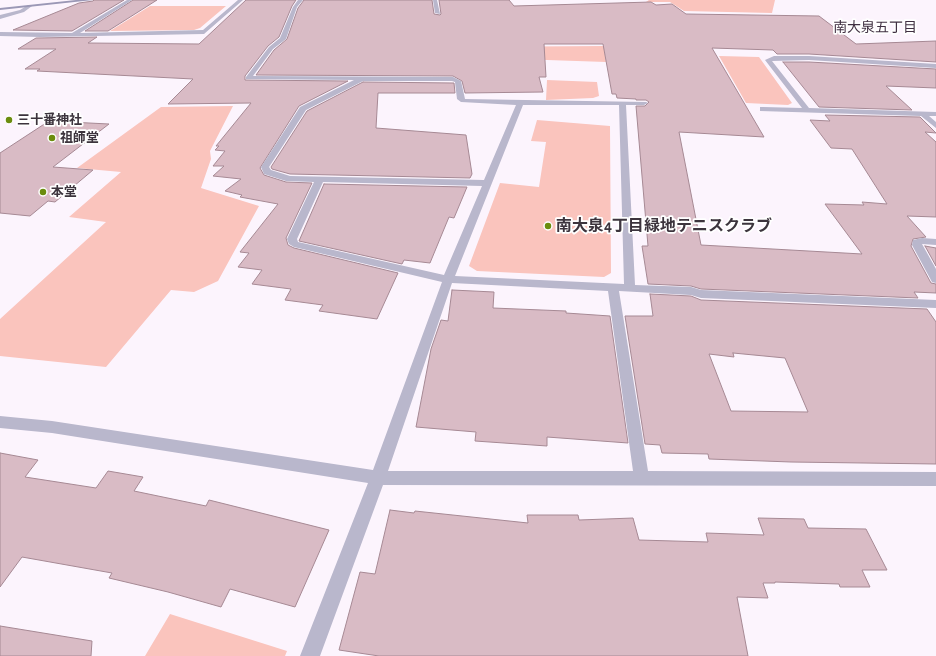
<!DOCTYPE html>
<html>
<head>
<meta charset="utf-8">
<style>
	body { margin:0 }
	canvas { display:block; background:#fcf4fd }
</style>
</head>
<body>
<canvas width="936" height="656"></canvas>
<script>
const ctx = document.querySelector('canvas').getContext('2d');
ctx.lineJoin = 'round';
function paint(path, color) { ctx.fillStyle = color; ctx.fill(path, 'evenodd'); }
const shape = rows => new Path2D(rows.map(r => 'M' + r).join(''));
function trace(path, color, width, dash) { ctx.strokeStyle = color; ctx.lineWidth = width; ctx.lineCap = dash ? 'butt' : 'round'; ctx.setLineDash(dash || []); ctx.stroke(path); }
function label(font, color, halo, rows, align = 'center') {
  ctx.font = font + ' "Alegreya Sans","Noto Sans JP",sans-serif'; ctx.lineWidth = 3.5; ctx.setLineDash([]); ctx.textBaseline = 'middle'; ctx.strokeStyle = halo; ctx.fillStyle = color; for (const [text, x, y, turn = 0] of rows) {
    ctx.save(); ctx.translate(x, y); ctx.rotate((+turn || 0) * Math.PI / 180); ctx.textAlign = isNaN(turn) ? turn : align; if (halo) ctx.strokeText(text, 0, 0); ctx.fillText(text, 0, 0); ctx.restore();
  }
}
const green = shape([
	[649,0,775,0,772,13,684,11,670,2,646,2],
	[150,6,226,6,200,28,194,30,110,31],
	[604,46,606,62,459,57,458,47],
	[719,56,759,57,792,103,788,105,746,103],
	[547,80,597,82,599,96,593,98,546,100],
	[233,106,210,151,211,159,201,188,259,206,218,281,194,292,171,290,106,367,0,356,0,319,106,222,69,217,121,172,77,168,161,107],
	[537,120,610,126,611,273,604,277,477,271,469,266,500,183,539,187,546,142,531,141],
	[170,614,287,651,285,656,145,656]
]);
const building = shape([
	[94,0,124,0,72,31,13,30,79,3,93,1,94,0],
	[133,0,157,0,108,31,85,31,133,0],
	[246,0,296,0,292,6,279,37,268,46,245,76,245,80,348,81,299,106,260,168,264,175,286,182,312,183,286,238,288,245,294,248,398,273,377,319,319,311,323,305,285,300,291,289,252,284,262,270,238,267,249,253,240,252,278,204,240,197,242,195,225,191,241,179,213,176,224,166,213,166,225,151,215,150,219,146,216,146,251,103,168,104,193,79,37,71,40,69,25,69,56,49,18,49,36,38,97,37,88,43,199,44,246,0],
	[304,0,432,0,434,14,440,15,441,14,439,0,509,0,514,6,651,2,656,5,672,4,686,14,819,16,856,44,936,41,936,62,809,54,777,54,773,50,712,48,764,137,679,132,701,245,862,254,825,204,864,205,862,202,887,204,852,149,831,148,810,120,830,121,825,115,920,117,936,133,925,132,936,142,936,217,907,216,926,237,913,239,911,246,931,283,936,284,936,293,914,292,918,298,701,289,691,286,648,284,642,246,648,246,636,106,645,106,649,102,646,100,636,100,636,99,617,98,616,94,612,94,603,44,544,44,546,77,539,77,543,92,465,93,462,81,453,76,256,75,274,50,287,39,298,8,304,0],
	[783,62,809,62,936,69,936,88,886,86,912,110,819,107,783,62],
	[363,82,454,83,455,93,378,93,376,128,466,135,472,174,470,178,290,174,272,169,271,167,307,111,363,82],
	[49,121,109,124,53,167,93,170,55,202,48,201,30,216,0,213,0,153,49,121],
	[324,184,467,187,454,218,449,217,430,263,404,260,402,264,299,241,324,184],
	[925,246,936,248,936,266,925,246],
	[452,290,494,292,493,308,566,311,566,313,610,316,628,443,547,437,547,446,475,441,476,432,416,427,431,349,441,320,448,321,452,290],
	[650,294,691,296,701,300,927,309,936,322,936,464,791,462,709,459,708,454,662,453,660,445,645,444,625,316,653,316,650,294],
	[733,353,785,358,808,412,731,411,709,354,734,357,733,353],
	[0,453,38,460,25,477,96,488,108,471,143,477,134,491,206,506,209,500,329,530,295,607,230,589,221,607,168,592,109,578,112,573,22,557,0,587,0,453],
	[390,510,414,513,415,511,528,523,527,515,578,515,579,520,633,518,639,540,708,542,706,533,764,535,758,518,804,519,808,528,866,529,887,570,862,570,870,587,840,587,839,584,775,582,775,583,763,583,768,598,737,597,748,656,379,656,339,650,360,572,375,574,390,510],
	[0,626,92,641,91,656,0,656,0,626]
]);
const street = shape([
	[127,0,132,0,80,33,203,30,238,0,243,0,204,34,40,37,0,36,0,32,72,33,127,0],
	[298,0,303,0,297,7,286,39,273,49,253,76,453,77,461,81,465,99,646,102,648,103,644,105,626,105,635,285,691,287,701,290,936,300,936,308,701,298,691,295,619,291,648,471,936,472,936,486,383,485,320,656,300,656,368,483,52,433,0,428,0,416,52,421,373,470,442,282,294,247,289,244,287,239,314,182,286,181,264,174,261,167,300,107,354,80,246,79,246,77,269,47,280,38,293,7,298,0],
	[363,81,452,81,455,82,457,99,461,102,516,105,484,180,290,176,271,170,269,167,306,110,363,81],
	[523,105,619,105,624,284,455,276,523,105],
	[323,182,482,186,444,275,298,242,297,239,323,182],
	[452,283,608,291,633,471,388,471,452,283],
	[433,0,437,0,440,14,435,13,433,0],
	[28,5,32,6,24,12,0,19,0,15,20,10,28,5],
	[774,56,809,56,936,64,936,68,809,60,772,61,809,108,936,112,936,116,929,116,936,122,936,128,921,116,760,111,760,107,763,107,802,108,765,60,774,56],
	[922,238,936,239,936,245,922,244,936,269,936,283,932,282,912,245,913,240,922,238]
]);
const secondary = shape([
	[76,0,93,0,0,10,0,8,76,0]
]);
const markers = [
	[9,120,4,"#6b8c0e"],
	[52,138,4,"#6b8c0e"],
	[43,192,4,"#6b8c0e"],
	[548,226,4,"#6b8c0e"]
];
const farPoinames = [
	["三十番神社",17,120],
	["祖師堂",60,138],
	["本堂",51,192]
];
const farNeighbourhoodnames = [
	["南大泉五丁目",875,28]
];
const poiNames = [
	["南大泉4丁目緑地テニスクラブ",556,226]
];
paint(green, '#fac4bd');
paint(building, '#d9bbc5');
trace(building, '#a68994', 1);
paint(street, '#b9b7cc');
paint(secondary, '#9b98b6');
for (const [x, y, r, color] of markers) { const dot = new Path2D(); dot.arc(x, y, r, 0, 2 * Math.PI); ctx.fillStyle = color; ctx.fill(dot); trace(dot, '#fff', 1.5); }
label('bold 13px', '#3c343d', '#fff', farPoinames, 'left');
label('14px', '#403042', '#fff', farNeighbourhoodnames);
label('bold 16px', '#3c343d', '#fff', poiNames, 'left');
</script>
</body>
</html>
